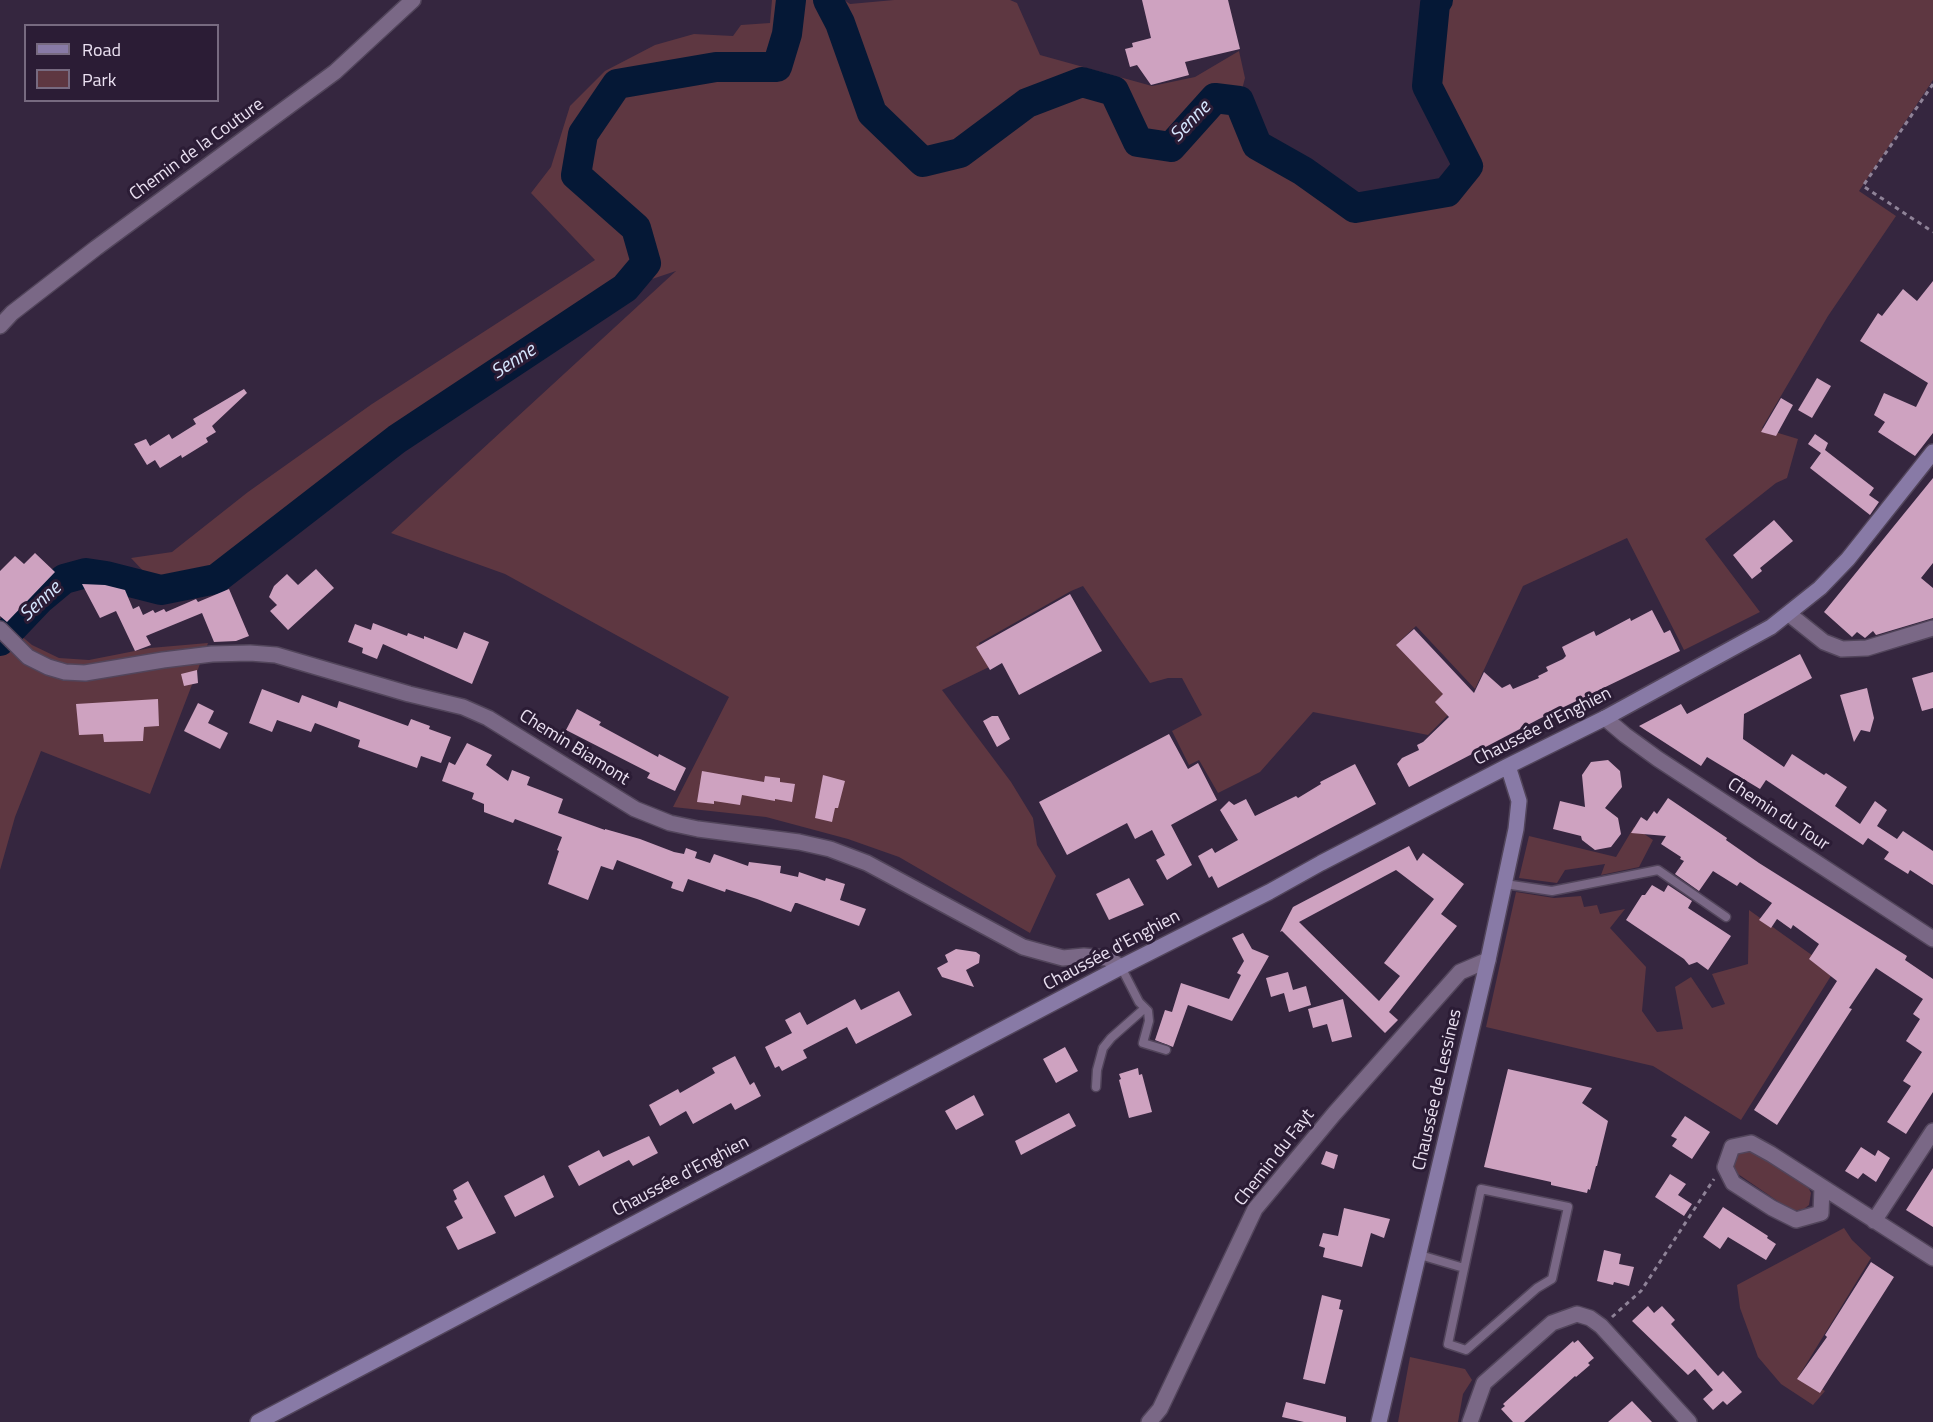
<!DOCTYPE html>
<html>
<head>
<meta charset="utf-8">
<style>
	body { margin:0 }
	#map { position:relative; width:1933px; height:1422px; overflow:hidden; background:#35263f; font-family:"Titillium Web",sans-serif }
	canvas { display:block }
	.legend { position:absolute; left:24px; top:24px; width:195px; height:78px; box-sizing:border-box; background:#2b1c35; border:2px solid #776a80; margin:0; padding:8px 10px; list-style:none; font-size:18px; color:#eae0f1 }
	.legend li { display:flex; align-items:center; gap:12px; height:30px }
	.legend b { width:30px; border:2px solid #776a80 }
</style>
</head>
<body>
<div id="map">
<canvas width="1933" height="1422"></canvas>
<ul class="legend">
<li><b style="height:8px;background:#887aa6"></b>Road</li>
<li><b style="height:16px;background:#5e3741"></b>Park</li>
</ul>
</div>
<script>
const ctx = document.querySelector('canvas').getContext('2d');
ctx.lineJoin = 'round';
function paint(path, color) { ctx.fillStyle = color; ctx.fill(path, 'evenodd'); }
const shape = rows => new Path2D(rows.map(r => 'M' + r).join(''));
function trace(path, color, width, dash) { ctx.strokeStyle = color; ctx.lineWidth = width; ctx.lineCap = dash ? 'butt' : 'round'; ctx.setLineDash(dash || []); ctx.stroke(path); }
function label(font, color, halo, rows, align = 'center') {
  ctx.font = font + ' "Titillium Web",sans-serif'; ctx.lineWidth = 6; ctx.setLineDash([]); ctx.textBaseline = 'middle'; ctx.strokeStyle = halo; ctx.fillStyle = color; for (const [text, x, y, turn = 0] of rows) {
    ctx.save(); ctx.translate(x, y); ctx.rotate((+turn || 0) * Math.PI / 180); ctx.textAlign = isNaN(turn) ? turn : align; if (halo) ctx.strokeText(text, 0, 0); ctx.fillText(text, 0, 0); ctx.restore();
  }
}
const green = shape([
	[772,0,844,0,850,4,894,0,1010,0,1017,3,1040,55,1152,86,1195,77,1239,51,1245,78,1239,101,1257,145,1303,171,1355,208,1447,192,1468,166,1427,86,1435,4,1438,0,1933,0,1933,80,1859,191,1896,216,1828,316,1762,428,1798,439,1787,478,1776,483,1705,539,1760,612,1684,650,1627,538,1523,586,1475,689,1416,626,1398,643,1456,707,1428,735,1313,712,1260,772,1218,793,1199,760,1189,765,1172,731,1202,715,1182,678,1168,678,1150,683,1083,586,1071,591,979,643,989,667,942,690,1011,782,1033,818,1037,845,1056,876,1030,933,899,857,848,839,766,817,673,807,729,697,505,574,391,533,676,271,625,288,397,439,216,579,161,590,131,558,172,552,248,492,372,404,595,260,531,193,551,167,570,106,605,71,655,45,694,34,733,36,741,25,770,23],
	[0,618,32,645,59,658,89,660,150,648,208,643,150,794,41,751,15,817,0,870],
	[1634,827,1653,840,1639,867,1601,875,1605,864,1565,870,1557,883,1519,878,1529,836,1616,857],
	[1516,892,1554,898,1581,896,1584,907,1597,905,1600,914,1625,909,1610,928,1646,967,1642,1011,1657,1032,1683,1029,1675,987,1691,977,1712,1008,1725,1004,1712,974,1748,964,1749,910,1834,971,1741,1120,1653,1066,1486,1027],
	[1747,1150,1754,1151,1808,1187,1811,1193,1809,1205,1804,1209,1792,1211,1738,1174,1733,1168,1735,1157,1739,1153],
	[1844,1228,1852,1240,1871,1258,1799,1376,1825,1391,1813,1405,1781,1384,1758,1357,1740,1308,1737,1285],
	[1410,1357,1465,1369,1472,1380,1463,1394,1458,1422,1398,1422]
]);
const river = shape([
	[828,0,840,23,872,113,923,162,960,153,1027,103,1082,82,1114,91,1138,142,1171,147,1215,98,1239,101,1257,145,1303,171,1355,208,1447,192,1468,166,1427,86,1435,4,1438,0],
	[0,641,40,599,64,579,86,573,106,576,161,590,216,579,397,439,625,288,646,263,636,228,576,175,583,134,617,84,716,67,777,67,787,34,791,0]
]);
const building = shape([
	[1142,0,1228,0,1240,49,1185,62,1189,75,1151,85,1137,65,1130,67,1125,49,1133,47,1132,43,1151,38],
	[1933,281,1933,433,1915,456,1878,432,1885,422,1874,415,1884,393,1916,407,1928,383,1860,341,1878,313,1882,316,1903,289,1917,301],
	[1817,378,1831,386,1812,418,1798,410],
	[244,389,247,393,212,426,216,432,206,438,208,442,182,458,181,455,160,468,155,460,147,465,134,444,146,439,150,446,169,434,172,439,196,424,193,419],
	[1781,398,1793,405,1776,436,1761,432],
	[1815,434,1828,443,1825,450,1874,488,1869,495,1879,502,1870,515,1810,468,1821,453,1808,444],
	[1933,478,1933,563,1921,578,1933,588,1933,618,1876,635,1873,631,1865,638,1857,632,1852,637,1824,612],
	[1774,520,1793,541,1760,568,1762,571,1752,579,1733,555],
	[35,553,55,572,7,622,0,616,0,571,15,556,24,564],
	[316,569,334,588,288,630,270,611,277,605,269,597,274,586,287,574,298,585],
	[82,584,105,585,125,590,133,609,139,606,143,615,153,610,155,613,164,609,166,612,196,599,198,602,229,589,249,636,236,641,214,642,202,613,146,636,151,645,135,651,116,611,100,618],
	[1070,594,1102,651,1019,695,1002,663,990,670,976,647],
	[1652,610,1664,633,1670,630,1680,651,1539,719,1409,787,1397,764,1402,758,1419,750,1417,745,1423,742,1449,717,1435,702,1443,694,1396,645,1414,629,1474,693,1484,672,1502,688,1510,684,1513,689,1539,678,1538,676,1548,671,1546,667,1563,659,1566,656,1562,647,1594,631,1596,636,1630,618,1631,621],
	[373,623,407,636,408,633,424,639,424,636,457,649,464,632,489,642,472,684,383,644,377,659,362,653,363,648,348,642,355,624,371,630],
	[1800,654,1812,678,1744,714,1743,739,1784,767,1792,754,1824,775,1826,773,1847,787,1835,806,1860,824,1875,801,1887,810,1877,826,1897,839,1903,831,1933,851,1933,885,1910,870,1908,874,1884,859,1889,852,1868,838,1863,845,1766,780,1760,789,1707,757,1701,766,1639,726,1681,704,1687,714],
	[197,670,198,683,184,686,181,674],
	[1933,672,1933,708,1922,711,1912,678],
	[1867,688,1874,718,1870,732,1861,730,1854,742,1840,695],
	[262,689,299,703,302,695,337,708,339,701,408,726,411,719,430,726,429,729,451,737,441,763,421,756,417,768,358,747,360,740,315,723,311,732,277,720,272,732,249,723],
	[158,699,159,726,144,727,143,741,104,742,103,734,79,735,76,704],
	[198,703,214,711,208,723,228,733,220,749,184,731],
	[577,709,601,722,599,725,658,757,659,754,686,768,675,791,647,778,650,773,566,730],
	[992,716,998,716,1010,739,997,747,983,721],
	[1169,734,1188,769,1198,763,1217,800,1171,825,1192,865,1167,880,1156,860,1165,855,1152,830,1135,839,1127,823,1067,855,1039,802],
	[467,743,492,755,486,765,508,781,512,770,530,777,527,785,563,799,558,813,605,830,605,829,640,839,674,852,684,854,686,848,697,852,695,858,710,863,714,854,748,866,749,862,781,866,780,873,798,877,799,872,825,881,826,878,845,884,840,900,866,909,859,926,797,903,795,903,791,912,757,899,726,889,725,892,688,879,683,892,671,888,673,882,617,860,613,870,601,866,588,900,548,884,559,851,557,850,562,837,515,819,513,823,484,812,484,804,472,799,474,793,442,781,449,762,455,765],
	[1608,760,1620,771,1622,787,1605,808,1618,818,1621,834,1611,847,1595,850,1582,840,1581,836,1553,829,1560,801,1585,807,1582,775,1591,762],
	[1355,764,1376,804,1218,888,1212,876,1209,878,1198,856,1212,848,1215,853,1238,840,1220,810,1229,801,1234,805,1246,799,1255,816,1296,796,1298,798,1321,784,1320,782],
	[702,771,764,782,765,776,780,778,780,782,795,784,792,802,775,799,775,801,742,795,740,805,714,801,714,804,697,802],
	[823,775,845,781,838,808,835,808,832,822,815,818],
	[1668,798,1727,838,1726,840,1759,863,1907,956,1905,960,1933,979,1933,1092,1906,1134,1887,1122,1911,1086,1903,1081,1922,1052,1906,1041,1920,1019,1913,1014,1923,999,1876,968,1849,1008,1852,1009,1777,1125,1754,1110,1837,981,1809,959,1819,944,1793,925,1791,929,1777,919,1771,928,1759,920,1772,903,1740,882,1737,886,1713,871,1699,891,1675,874,1684,861,1680,859,1681,857,1661,844,1666,836,1631,833,1641,817,1647,821,1654,811,1657,814],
	[1409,846,1417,861,1423,853,1464,884,1441,914,1457,926,1389,1012,1398,1020,1385,1033,1282,931,1280,932,1293,907],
	[1396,870,1434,899,1384,963,1400,976,1379,1001,1299,922],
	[1129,878,1144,905,1109,920,1096,894],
	[1652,885,1664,892,1668,885,1692,901,1688,908,1731,936,1708,970,1697,962,1689,965,1684,959,1626,920,1642,895,1645,895],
	[1243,933,1252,949,1269,956,1232,1021,1188,1005,1173,1047,1155,1040,1165,1010,1172,1012,1181,983,1229,999,1241,975,1237,973,1244,961,1232,938],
	[956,949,976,952,980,955,979,963,966,970,974,987,942,977,937,968,948,962,945,955],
	[1288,972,1293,990,1306,986,1311,1005,1289,1012,1284,993,1271,997,1266,978],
	[899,991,912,1015,856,1044,847,1027,803,1050,807,1058,782,1071,779,1066,775,1068,765,1047,792,1033,785,1020,800,1012,807,1025,855,999,861,1010],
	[1343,999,1352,1037,1332,1042,1327,1024,1313,1028,1308,1009],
	[1065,1047,1078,1071,1056,1083,1043,1059],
	[735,1056,750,1085,754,1082,761,1096,735,1110,731,1103,693,1124,686,1111,660,1126,649,1105,678,1089,680,1093,715,1073,712,1068],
	[1138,1068,1139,1075,1142,1074,1152,1112,1129,1118,1119,1080,1121,1079,1119,1074],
	[1508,1069,1592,1088,1582,1103,1608,1121,1597,1166,1596,1166,1590,1190,1588,1189,1587,1193,1551,1185,1551,1182,1484,1167],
	[974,1095,984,1115,956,1130,945,1111],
	[1069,1113,1076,1126,1021,1155,1015,1141],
	[1685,1116,1710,1132,1692,1159,1672,1146,1677,1139,1671,1136],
	[649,1136,658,1153,633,1166,629,1160,579,1186,568,1166,599,1150,603,1157],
	[1861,1147,1875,1156,1878,1150,1890,1158,1876,1182,1863,1173,1858,1179,1845,1171],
	[1326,1151,1338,1155,1334,1169,1321,1164],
	[1933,1168,1933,1227,1906,1210],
	[1670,1174,1686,1184,1678,1195,1692,1204,1684,1216,1655,1197],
	[544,1175,554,1197,515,1217,504,1196],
	[468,1181,496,1233,458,1250,446,1227,463,1218,454,1201,457,1199,453,1190],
	[1723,1207,1768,1236,1767,1238,1776,1244,1766,1260,1728,1237,1720,1249,1703,1237],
	[1344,1208,1390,1219,1384,1238,1371,1233,1362,1267,1323,1257,1325,1248,1319,1246,1323,1233,1338,1236],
	[1604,1250,1621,1254,1619,1264,1634,1267,1629,1286,1614,1282,1613,1285,1597,1281],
	[1871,1262,1894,1277,1820,1393,1797,1379,1827,1337,1825,1335],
	[1322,1295,1341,1300,1339,1309,1343,1310,1325,1384,1303,1379],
	[1648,1306,1654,1313,1662,1306,1675,1320,1671,1324,1718,1376,1723,1371,1742,1392,1727,1405,1723,1401,1713,1410,1703,1399,1713,1390,1695,1369,1688,1375,1632,1321],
	[1578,1340,1594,1358,1588,1363,1590,1365,1576,1377,1575,1376,1524,1422,1513,1422,1501,1409,1505,1406,1503,1404,1573,1341,1574,1343],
	[1632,1401,1652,1422,1608,1422],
	[1286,1402,1346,1417,1346,1422,1304,1422,1282,1417]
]);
const path = shape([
	[1933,84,1863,186,1933,232],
	[1612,1317,1641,1291,1714,1179]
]);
const lane = shape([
	[1505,884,1552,891,1658,870,1726,917],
	[1121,967,1139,1002,1148,1011,1149,1021,1143,1043,1166,1050],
	[1096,1087,1097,1070,1103,1048,1111,1038,1145,1008],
	[1481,1189,1568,1207,1552,1279,1537,1288,1466,1350,1448,1344,1481,1189],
	[1420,1255,1464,1268]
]);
const street = shape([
	[0,326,12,313,96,248,335,72,413,0],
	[1789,614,1824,642,1842,649,1867,648,1933,628],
	[0,629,28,657,48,667,65,672,85,673,163,660,212,654,250,653,276,655,409,694,463,707,488,718,635,809,670,823,698,829,799,842,830,849,867,863,1023,947,1063,958,1084,956,1107,958,1121,967],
	[1605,718,1625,735,1658,759,1933,939],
	[1822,1187,1821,1213,1796,1220,1772,1208,1733,1183,1725,1167,1732,1147,1751,1143,1771,1154,1933,1258],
	[1874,1221,1933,1131],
	[1149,1422,1160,1409,1255,1209,1334,1114,1460,972,1488,960],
	[1470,1422,1484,1383,1552,1323,1577,1314,1590,1318,1601,1326,1689,1422]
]);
const secondary = shape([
	[258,1422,1121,967,1269,892,1321,863,1508,766,1605,718,1771,627,1820,588,1848,559,1933,452],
	[1379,1422,1488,960,1516,829,1519,801,1508,766]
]);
const streetNames = [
	["Chemin de la Couture",197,150,-36],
	["Chaussée d'Enghien",1543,727,-27],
	["Chemin Biamont",574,748,32],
	["Chemin du Tour",1778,815,33],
	["Chaussée d'Enghien",1112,951,-28],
	["Chaussée de Lessines",1438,1090,-77],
	["Chemin du Fayt",1275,1158,-52],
	["Chaussée d'Enghien",681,1177,-28]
];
const waterNames = [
	["Senne",1191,122,-46],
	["Senne",514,362,-33],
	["Senne",41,602,-43]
];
paint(green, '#5e3741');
trace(river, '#051836', 30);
paint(building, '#cea2c0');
trace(lane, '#52455b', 11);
trace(street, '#52455b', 18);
trace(secondary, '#52455b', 18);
trace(path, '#8f8398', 3, [4.5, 4.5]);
trace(lane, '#7a6886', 8);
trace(street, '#7a6886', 15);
trace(secondary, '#887aa6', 15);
label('18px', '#eae0f1', '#2b1c35', streetNames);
label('italic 20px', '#d6e6fe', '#2b1c35', waterNames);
</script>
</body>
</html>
